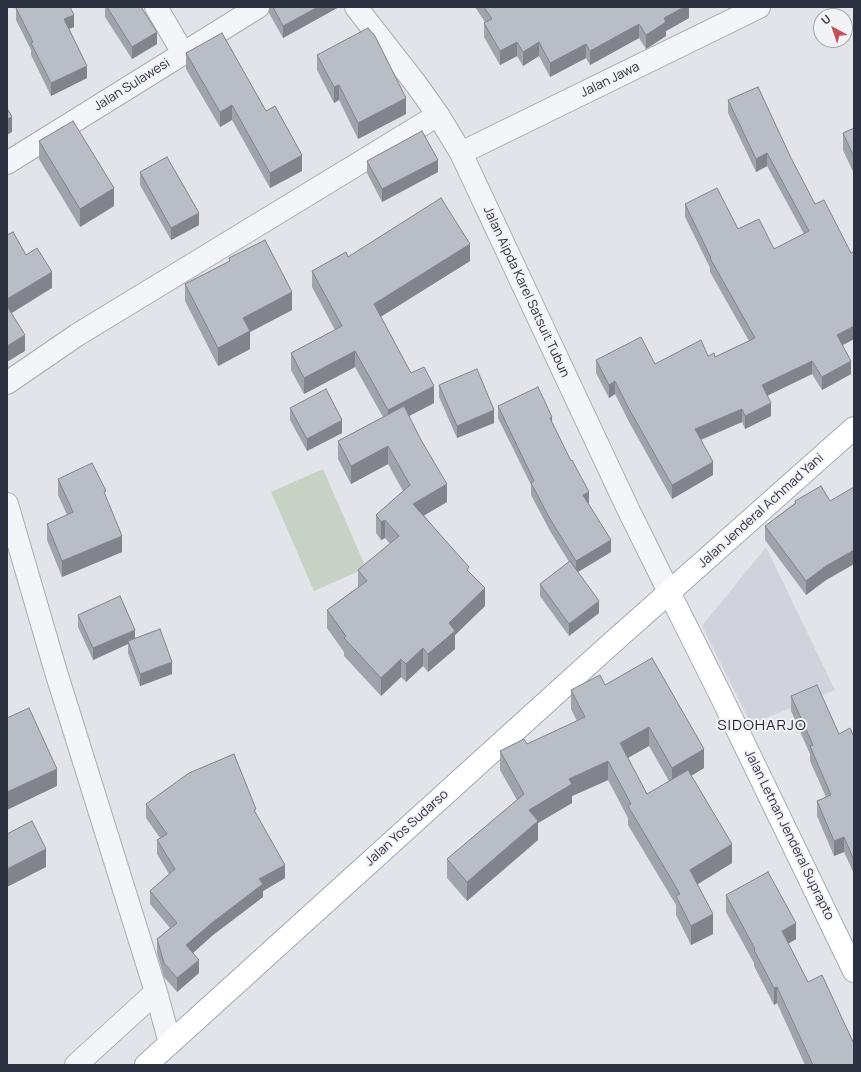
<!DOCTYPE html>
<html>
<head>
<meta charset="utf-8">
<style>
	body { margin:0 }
	#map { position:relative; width:861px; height:1072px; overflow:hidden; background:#e2e4e9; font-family:Manrope,sans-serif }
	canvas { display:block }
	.frame { position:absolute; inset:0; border:8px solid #2b3140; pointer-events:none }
	.north { position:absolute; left:813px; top:8px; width:40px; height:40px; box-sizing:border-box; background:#f1f3f7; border:1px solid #a2a5ae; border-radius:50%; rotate:320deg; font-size:11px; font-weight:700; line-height:16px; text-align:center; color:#2b3140 }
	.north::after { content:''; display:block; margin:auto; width:14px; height:18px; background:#c5505a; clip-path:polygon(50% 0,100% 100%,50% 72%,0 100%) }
</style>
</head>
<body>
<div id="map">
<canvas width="861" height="1072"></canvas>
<div class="frame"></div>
<div class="north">U</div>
</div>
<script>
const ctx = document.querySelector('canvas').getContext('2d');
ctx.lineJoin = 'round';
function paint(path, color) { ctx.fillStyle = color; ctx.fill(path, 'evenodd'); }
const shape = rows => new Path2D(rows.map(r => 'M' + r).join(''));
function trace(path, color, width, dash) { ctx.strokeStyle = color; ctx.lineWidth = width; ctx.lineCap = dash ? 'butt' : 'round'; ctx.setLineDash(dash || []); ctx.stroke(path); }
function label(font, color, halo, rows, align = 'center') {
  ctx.font = font + ' Manrope,sans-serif'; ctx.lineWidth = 4; ctx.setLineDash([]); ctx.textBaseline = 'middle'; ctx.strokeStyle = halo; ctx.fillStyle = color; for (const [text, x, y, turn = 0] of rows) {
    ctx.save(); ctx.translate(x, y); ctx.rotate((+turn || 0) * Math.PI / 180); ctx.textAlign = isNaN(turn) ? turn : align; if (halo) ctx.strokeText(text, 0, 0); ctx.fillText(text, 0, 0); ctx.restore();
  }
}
const built = shape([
	[766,547,835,690,751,724,702,626]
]);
const green = shape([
	[323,469,366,568,314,591,271,492]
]);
const minor = shape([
	[156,7,183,53],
	[356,7,416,84,438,115,461,153,628,509,669,592],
	[461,153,759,7],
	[7,163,258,7],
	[7,383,77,335,438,115],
	[7,504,56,672,156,992,170,1043],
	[76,1065,156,992]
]);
const major = shape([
	[669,592,719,692,854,971],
	[146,1065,604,650,854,428]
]);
const wall = shape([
	[105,7,141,7,157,44,132,59,105,17],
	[269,7,339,7,283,38,269,13],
	[475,7,689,7,689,18,666,31,666,36,646,49,639,38,590,65,586,58,550,77,539,56,523,66,517,56,500,65,484,37,484,23,485,22],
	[16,8,74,27,69,29,87,78,51,96,31,55,31,50,16,20],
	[186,53,266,111,302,171,270,188,232,120,220,127,186,69],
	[317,55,406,114,358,139,339,100,334,103,317,70],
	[758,87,854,339,843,345,851,374,822,390,812,374,767,396,771,416,745,429,742,422,701,440,713,475,672,499,629,422,615,394,609,398,596,373,596,360,655,364,708,356,715,357,749,341,710,272,710,268,685,217,685,204,738,229,774,249,804,234,767,166,756,172,728,113,728,100],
	[854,128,854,174,843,150,843,133],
	[39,141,114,206,80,227,39,159],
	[367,161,438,172,382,202,367,173],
	[140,172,199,225,171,240,140,185],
	[348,257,470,261,380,317,411,373,434,403,409,416,447,502,424,515,469,572,485,606,455,635,455,649,428,672,423,666,406,682,401,677,381,696,344,656,344,652,327,628,327,610,358,587,358,570,390,544,385,538,381,540,376,533,376,515,403,491,388,464,351,484,338,459,338,441,383,417,355,367,304,394,291,370,291,353,335,330,312,287,312,271],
	[229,258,292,310,250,332,250,349,218,366,185,301,185,284,229,261],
	[439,385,494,423,457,438,439,397],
	[498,406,552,423,589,504,611,552,578,572,599,613,569,636,540,596,540,584,569,562,550,531,531,495,531,485,498,418],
	[290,408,342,433,307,451,290,420],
	[58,479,122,552,62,577,47,540,47,524,67,515,58,495],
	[854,487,854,564,826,580,806,595,765,540,765,526,795,503,795,501,830,501],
	[78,615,135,638,172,674,140,686,128,653,128,644,93,660,78,627],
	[605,685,704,768,691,776,732,863,697,884,713,934,691,945,676,915,676,905,628,825,628,818,608,780,572,796,572,803,538,823,538,840,467,901,447,878,447,859,517,800,500,770,500,751,527,744,577,721,571,709,571,690],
	[649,746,669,781,647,794,628,758],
	[791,696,839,734,854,737,854,874,844,852,834,856,817,816,817,801,826,797,810,761,810,754,791,711],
	[146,804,256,814,285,878,263,891,263,897,213,935,193,953,199,973,177,992,164,977,157,953,157,939,170,928,150,904,150,891,169,874,157,854,157,840,160,838,146,818],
	[726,895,796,939,788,944,808,982,854,1065,805,1065,777,1003,774,1005,754,966,754,963,726,912]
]);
const shadedWall = shape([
	[318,7,339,7,283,38,283,26],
	[684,7,689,7,689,18,666,31,666,36,646,49,646,35,664,18],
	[74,15,74,27,64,31,64,19],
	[639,24,639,38,590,65,590,51],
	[157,32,157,44,132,59,132,47],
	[517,42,517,56,500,65,500,51],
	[539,42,539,56,523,66,523,52],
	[586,44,586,58,550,77,550,63],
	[87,66,87,78,51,96,51,83],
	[339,85,339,100,334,103,334,87],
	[406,98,406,114,358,139,358,123],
	[232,105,232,120,220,127,220,112],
	[12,117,12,132,7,135,7,119],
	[767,153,767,166,756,172,756,159],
	[302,155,302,171,270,188,270,173],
	[438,160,438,172,382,202,382,189],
	[114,188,114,206,80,227,80,209],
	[199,213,199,225,171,240,171,228],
	[470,244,470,261,374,321,374,304],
	[52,272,52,288,7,316,7,299],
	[292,292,292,310,250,332,250,349,218,366,218,348,243,318],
	[854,326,854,339,837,348,837,335],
	[25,335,25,351,7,362,7,346],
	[355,351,355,367,304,394,304,378],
	[812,361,812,374,762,398,762,385],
	[851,361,851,374,822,390,822,377],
	[615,381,615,394,609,398,609,385],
	[434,386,434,403,388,427,388,410],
	[771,403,771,416,745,429,745,416],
	[742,409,742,422,695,442,695,429],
	[494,410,494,423,457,438,457,426],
	[552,417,552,429,550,418],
	[342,420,342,433,307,451,307,439],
	[388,446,388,464,351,484,351,466],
	[713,462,713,475,672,499,672,485],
	[447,484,447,502,413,522,413,504],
	[589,492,589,504,583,507,583,495],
	[385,520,385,538,381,540,381,522],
	[122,536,122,552,62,577,62,561],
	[611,540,611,552,576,573,576,561],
	[854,550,854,564,826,580,806,595,806,581,826,566],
	[485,588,485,606,455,635,455,649,428,672,428,654,449,623],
	[599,601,599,613,569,636,569,624],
	[135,630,135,642,128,641,128,644,93,660,93,648],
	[423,648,423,666,406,682,406,664],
	[401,659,401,677,381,696,381,678],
	[172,662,172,674,140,686,140,674],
	[649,727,649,746,620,762,620,743],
	[704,749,704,768,672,787,672,768],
	[608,761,608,780,572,796,572,803,538,823,538,840,467,901,467,882,529,810,569,779],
	[57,769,57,786,7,810,7,792],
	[844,837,844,852,834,856,834,841],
	[732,844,732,863,690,889,690,870],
	[46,849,46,867,7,887,7,869],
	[285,865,285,878,263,891,263,897,213,935,186,959,186,945,259,879],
	[713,914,713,934,691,945,691,926],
	[796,923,796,939,782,947,782,931],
	[199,960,199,973,177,992,177,978],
	[777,987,777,1003,774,1005,774,988]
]);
const building = shape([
	[19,7,70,7,74,15,64,19,87,66,51,83,31,43,33,42,16,8,19,7],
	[107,7,141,7,157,32,132,47,107,7],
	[273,7,318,7,283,26,273,7],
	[484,7,684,7,664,18,666,22,646,35,639,24,590,51,586,44,550,63,539,42,523,52,517,42,500,51,484,23,492,19,484,7],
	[368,28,375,36,406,98,358,123,339,85,334,87,317,55,368,28],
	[222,33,266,111,275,106,302,155,270,173,232,105,220,112,186,53,222,33],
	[758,87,792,160,815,204,824,200,851,253,854,251,854,326,837,335,851,361,822,377,812,361,762,385,771,403,745,416,742,409,695,429,713,462,672,485,629,409,615,381,609,385,596,360,641,337,655,364,701,340,708,356,714,353,715,357,755,338,710,258,711,258,685,204,717,188,738,229,759,219,774,249,809,231,767,153,756,159,728,100,758,87],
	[7,108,12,117,7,119,7,108],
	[73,121,114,188,80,209,39,141,73,121],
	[854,128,854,157,843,133,854,128],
	[422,131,438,160,382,189,367,161,422,131],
	[167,157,199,213,171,228,140,172,167,157],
	[441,198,470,244,374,304,411,373,424,367,434,386,388,410,355,351,304,378,291,353,342,326,312,271,346,252,348,257,441,198],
	[13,232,26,255,37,248,52,272,7,299,7,235,13,232],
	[265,240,292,292,243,318,250,331,218,348,185,284,230,261,229,258,265,240],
	[7,306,25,335,7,346,7,306],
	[477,369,494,410,457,426,439,385,477,369],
	[538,387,552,417,550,418,571,461,572,460,589,492,583,495,611,540,576,561,550,519,531,483,534,481,498,406,538,387],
	[326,389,342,420,307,439,290,408,326,389],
	[404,406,421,440,447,484,413,504,469,567,467,570,485,588,449,623,455,631,428,654,423,648,406,664,401,659,381,678,344,638,346,636,327,610,367,581,358,570,399,536,385,520,381,522,376,515,410,485,388,446,351,466,338,441,404,406],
	[92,463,106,491,104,492,122,536,62,561,47,524,73,512,58,479,92,463],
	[821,486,830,501,854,487,854,550,826,566,806,581,765,526,796,503,795,501,821,486],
	[570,561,599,601,569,624,540,584,570,561],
	[120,596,135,630,93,648,78,615,120,596],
	[160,629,172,662,140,674,128,641,160,629],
	[652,658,704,749,672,768,649,727,620,743,647,794,688,770,732,844,690,870,713,914,691,926,676,896,680,894,628,806,631,804,608,761,569,779,572,784,529,810,538,821,467,882,447,859,524,794,500,751,524,739,527,744,585,717,571,690,600,675,605,685,652,658],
	[817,685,839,734,850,728,854,737,854,860,844,837,834,841,817,801,831,795,810,746,813,745,791,696,817,685],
	[29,708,57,769,7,792,7,718,29,708],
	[234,754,256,809,254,810,285,865,259,879,263,884,213,922,186,945,199,960,177,978,164,963,157,939,177,923,150,891,175,869,157,840,167,834,146,804,189,773,234,754],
	[32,821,46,849,7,869,7,834,32,821],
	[768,872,796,923,782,931,808,982,822,975,854,1044,854,1065,813,1065,777,987,774,988,754,950,755,949,726,895,768,872]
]);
const streetNames = [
	["Jalan Jawa",610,80,-26],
	["Jalan Sulawesi",132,85,-32],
	["Jalan Aipda Karel Satsuit Tubun",526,292,65],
	["Jalan Jenderal Achmad Yani",761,511,-42],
	["Jalan Yos Sudarso",407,828,-42],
	["Jalan Letnan Jenderal Suprapto",789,835,64]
];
const quarterNames = [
	["SIDOHARJO",762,726]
];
paint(built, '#d0d3db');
paint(green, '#c6d2c3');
trace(minor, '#a7abb3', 24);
trace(major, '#a2a8b4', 24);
trace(minor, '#f4f5f8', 22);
trace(major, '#fff', 22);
paint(wall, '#9fa3aa');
paint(shadedWall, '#82848b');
paint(building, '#b9bdc6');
trace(building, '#82848b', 1);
label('13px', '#2b3140', '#f1f3f7', streetNames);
ctx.letterSpacing = '1px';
label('15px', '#1d2331', '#f1f3f7', quarterNames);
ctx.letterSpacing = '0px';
</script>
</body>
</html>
